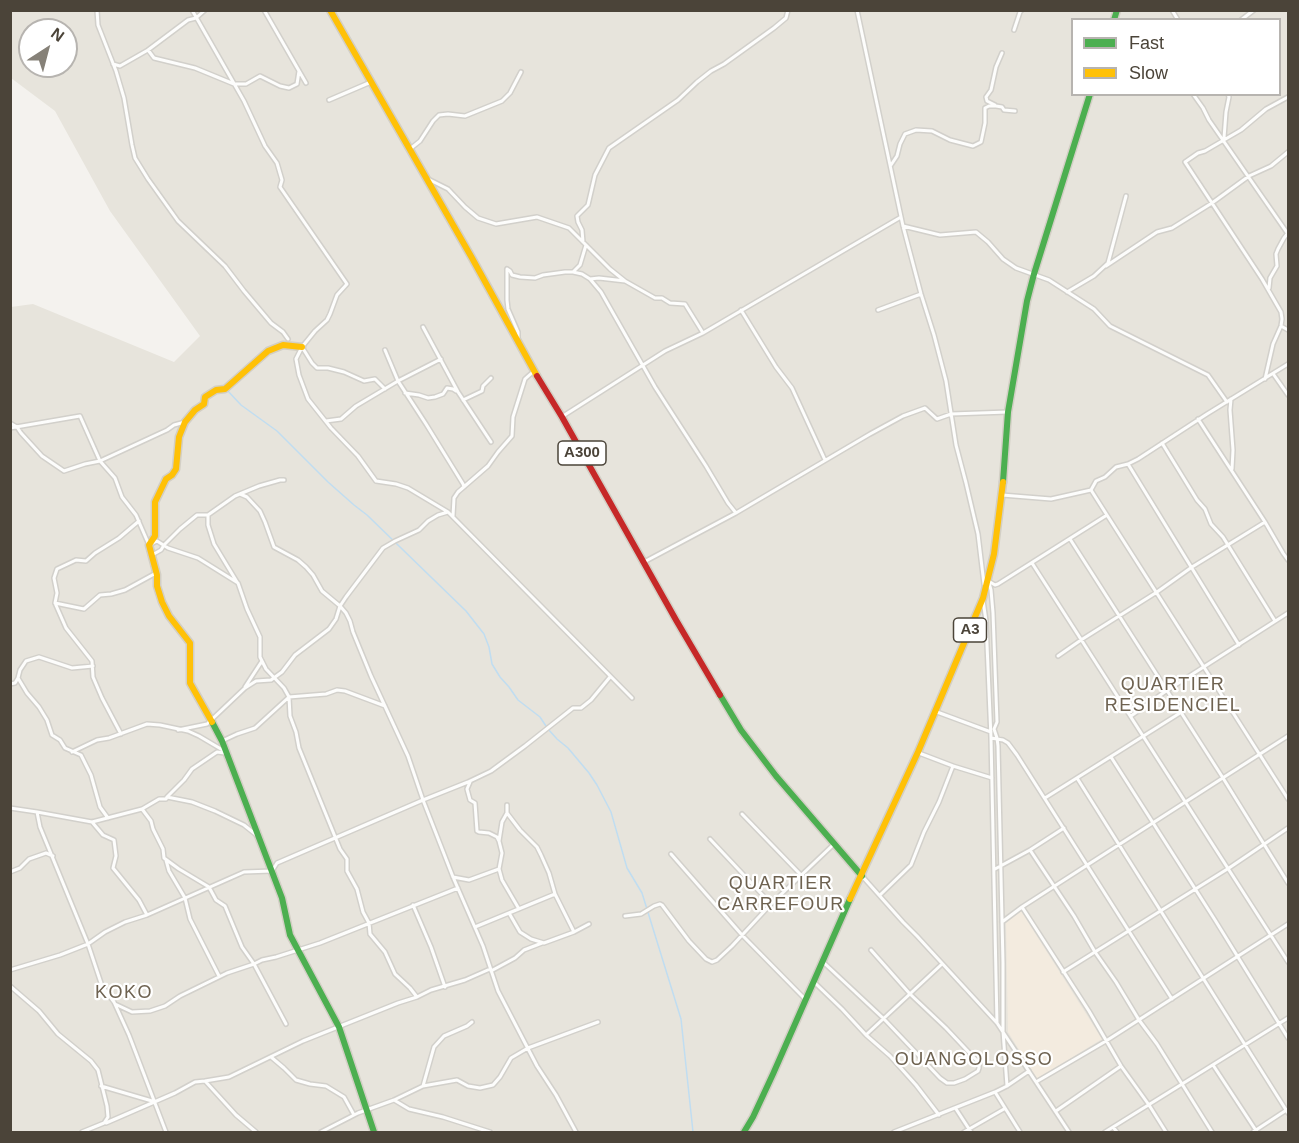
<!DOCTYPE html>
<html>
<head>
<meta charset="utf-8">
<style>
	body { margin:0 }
	#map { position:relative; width:1299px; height:1143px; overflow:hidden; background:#f4f2ee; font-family:Helvetica,sans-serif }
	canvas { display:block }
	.frame { position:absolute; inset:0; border:12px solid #4b4439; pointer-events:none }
	.legend { position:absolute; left:1071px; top:18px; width:210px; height:78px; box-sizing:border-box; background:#fff; border:2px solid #b7b4b0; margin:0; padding:8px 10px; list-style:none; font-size:18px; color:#4b4439 }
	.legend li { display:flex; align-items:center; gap:12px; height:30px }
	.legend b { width:30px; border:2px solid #b7b4b0 }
	.north { position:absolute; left:18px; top:18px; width:60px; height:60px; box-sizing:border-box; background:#fff; border:2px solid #b7b4b0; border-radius:50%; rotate:36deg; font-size:16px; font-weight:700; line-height:24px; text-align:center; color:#4b4439 }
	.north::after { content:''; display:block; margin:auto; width:21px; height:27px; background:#868178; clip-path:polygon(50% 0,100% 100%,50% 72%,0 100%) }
</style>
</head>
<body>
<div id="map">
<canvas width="1299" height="1143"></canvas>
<div class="frame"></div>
<ul class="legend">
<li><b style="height:8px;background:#4caf50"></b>Fast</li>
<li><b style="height:8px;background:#ffc107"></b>Slow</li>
</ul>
<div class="north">N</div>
</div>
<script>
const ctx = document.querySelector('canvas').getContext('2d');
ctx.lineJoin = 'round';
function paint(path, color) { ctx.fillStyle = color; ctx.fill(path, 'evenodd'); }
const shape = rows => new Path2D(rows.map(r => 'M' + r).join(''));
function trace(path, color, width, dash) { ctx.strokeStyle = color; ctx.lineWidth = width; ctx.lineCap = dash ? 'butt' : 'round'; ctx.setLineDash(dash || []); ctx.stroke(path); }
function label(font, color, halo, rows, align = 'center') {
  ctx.font = font + ' Helvetica,sans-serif'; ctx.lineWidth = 4.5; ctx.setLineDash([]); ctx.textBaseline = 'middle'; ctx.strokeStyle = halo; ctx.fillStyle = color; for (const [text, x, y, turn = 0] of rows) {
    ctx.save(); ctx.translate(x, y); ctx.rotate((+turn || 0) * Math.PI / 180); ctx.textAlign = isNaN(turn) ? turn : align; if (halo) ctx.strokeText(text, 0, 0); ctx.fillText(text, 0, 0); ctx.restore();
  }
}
const residential = shape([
	[10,11,1288,11,1288,1132,11,1132,11,307,33,304,174,362,200,336,110,211,55,111,11,78],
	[1072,20,1280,20,1280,94,1072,94],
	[30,30,66,30,66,66,30,66]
]);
const commercial = shape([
	[1021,911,1102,1039,1037,1079,1008,1032,1006,923]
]);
const stream = shape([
	[226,389,241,405,277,431,328,482,354,505,367,515,466,611,484,634,489,647,492,664,500,677,509,687,518,700,540,717,548,729,557,739,568,748,589,773,597,785,611,812,627,868,642,893,681,1019,693,1132]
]);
const street = shape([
	[97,10,98,25,116,71,124,98,132,145,135,158,148,179,178,221,225,266,244,291,271,323,283,332,288,339],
	[192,10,244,101,265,146,277,163,282,180,280,187,347,284,337,295,330,314,327,320,315,331,302,347,296,359,299,375,308,399,331,428,358,456,376,481,396,484,408,488,448,512,632,698],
	[264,10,306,83],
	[857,10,903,226,921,294,934,335,946,381,956,445,966,483,978,534,984,584],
	[1172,10,1178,20],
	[1241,20,1254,10],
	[1014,30,1020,12,1022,10],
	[148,50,154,58,195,68,234,84,246,84,260,76,280,86,289,88,297,84,299,71],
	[113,64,120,66,148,50,188,20,196,18,205,10],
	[1193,94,1203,108,1209,120,1288,234],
	[329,100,371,82],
	[995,105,987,101,986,97,991,90,996,67,1002,53],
	[1224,138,1226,112,1229,97,1228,94],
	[410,149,420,141,433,121,439,115,448,114,465,116,502,101,510,93,521,72],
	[891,165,897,156,900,144,905,134,916,130,932,131,950,140,973,146,981,142,985,123,985,108,989,106,996,106,1002,107,1004,110,1015,111],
	[428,179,448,189,465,207,478,218,496,224,537,217,569,228,610,269,625,281],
	[903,226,940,235,976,232,988,242,1003,259,1016,268,1049,280,1094,309,1110,326,1208,375,1227,402],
	[583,242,582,230,578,222,577,216,588,205,595,175,609,148,678,100,697,82,711,71,724,64,774,28,786,18,788,10],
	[1106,266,1157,232,1172,228,1212,203,1249,176,1271,166,1288,152],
	[507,269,510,271,512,275,520,277,535,278,543,275,565,272,573,272,582,274,590,279,599,278,625,281,655,298,662,298,670,303,685,304,703,333],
	[507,269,507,300,508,309,518,332,518,338],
	[573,272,580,265,586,245],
	[590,279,601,292,655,387,706,466,728,503,736,513],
	[1269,288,1270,278,1277,266,1276,254,1278,249,1284,238,1288,233],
	[1067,292,1094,276,1108,263,1126,196],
	[741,310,776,367,792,388,825,460],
	[878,310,921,294],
	[1281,326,1288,330],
	[423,327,458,392,491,442],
	[302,347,312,363,317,368,328,368,344,372,364,381,375,379,385,389],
	[385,350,398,381,426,424,463,484,464,487],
	[1274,375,1288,395],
	[1265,379,1273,344,1281,326,1282,319,1281,312,1262,279,1185,162,1198,153,1205,151,1241,130,1266,109,1288,97],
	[405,393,419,395,428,398,435,397,443,394,447,388,453,389,456,391],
	[1231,399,1230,410,1233,450,1232,469],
	[463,400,482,391,483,386,491,378],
	[563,416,665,351,703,333,901,217],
	[1198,419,1265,522,1283,553,1288,560],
	[326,421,341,419,356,406,398,381,441,359],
	[10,423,17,427,21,433,42,456,64,471,85,464,100,461,167,430,174,425,185,422],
	[10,428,80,416,100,461,115,478,122,497,136,515,149,545,157,541,168,548,198,558,238,583,247,609,260,637,260,657,266,669,284,688,289,697,290,716,296,732,299,748,340,849,347,859,347,871,357,889,363,912,369,923,370,934,385,952,395,974,410,988,417,997,431,990,465,980,490,969],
	[1162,443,1197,500,1205,509,1211,524,1223,537,1275,621],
	[1128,464,1239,645],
	[1091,490,1288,799],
	[1091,490,1096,481,1105,477,1116,467,1128,464,1138,459,1207,414,1288,364],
	[240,494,247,497,260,511,265,522,274,547,298,560,306,567,313,575,322,591,340,606,346,613,350,621,353,632,371,676,408,756,423,800,468,782,491,771,525,746,573,708,581,708,591,700,610,677],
	[1002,495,1051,499,1091,490],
	[453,516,454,498,458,492,488,466,498,452,512,436,513,417,525,379,534,371],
	[1070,539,1223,778,1288,883],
	[152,555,161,550,164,545,180,529,197,515,208,515],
	[644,562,736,513,870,434,903,416,925,408,937,419,951,414,1008,412],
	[1032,563,1288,962],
	[237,582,214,544,208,525,208,515,235,496,259,486,280,480,284,480],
	[990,582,995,585,998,584,1107,515],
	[989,583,991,590,993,613,997,722,994,729,997,738,998,746,1003,963,1003,1031,1007,1086],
	[983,600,986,621,991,738,997,1023],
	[55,603,84,609,100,595,111,594,125,590,156,573],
	[1058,656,1081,640,1157,592,1192,567,1265,522],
	[93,666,72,668,39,657,26,661,20,670,18,678,27,693,39,707,47,720,52,735,60,740,65,748,81,755,91,775,100,807,108,818],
	[10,684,15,683,18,678],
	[245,687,262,661],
	[937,712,991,732],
	[1131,716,1166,691,1288,613],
	[178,730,207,724,245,688,256,681,271,680,282,672,295,655,329,629,336,619,340,606,346,597,383,548,395,541,419,530,428,521,438,515,448,512],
	[121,734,102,698,93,677,92,661,66,628,55,603,57,593,54,578,57,569,76,560,86,561,95,553,119,538,139,521],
	[991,738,1003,740,1008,743,1017,755,1172,999],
	[222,741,237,734,255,728,289,697,326,694,337,690,345,691,385,706],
	[72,752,97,740,109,738,147,724,160,725,188,731,199,736,226,752],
	[919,753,953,766,992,778],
	[1111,757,1215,920,1288,1038],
	[1077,778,1288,1113],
	[470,782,467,789,470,800,475,803,477,831,479,832,489,833,497,837,499,841],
	[167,797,184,780,192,769,217,752,225,753],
	[1045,798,1180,713],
	[507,805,507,813,520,830,537,847,541,855,549,873,555,894,574,932],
	[10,808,37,812,40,827,88,944,105,932,125,922,147,915,244,872,272,871,277,863,423,800,453,877,483,946,498,991,537,1066,556,1095,576,1132],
	[142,809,151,821,153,829,163,849,164,858,179,869,209,887,216,900,225,906,242,947,254,964,286,1024],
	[37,812,92,822,142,809,159,799,166,799,167,797,192,802,215,811,244,825,259,837],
	[507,813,502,822,499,841,502,853,499,869,502,880,519,909],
	[742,814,801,875],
	[92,822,103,835,114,840,116,856,113,868,139,900,147,915],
	[710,839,771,904],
	[1030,850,1074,916,1095,952,1116,982,1139,1020,1157,1044,1212,1132],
	[671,854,742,935,804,998],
	[166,860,169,871,185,898,190,919,219,976],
	[995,869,1030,850,1064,828],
	[10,872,20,868,29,859,46,853,53,856],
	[862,876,903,922,917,936,997,1023,1069,1132],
	[453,877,469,880,499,869],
	[880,895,911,865,924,832,939,802,953,766],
	[413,905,431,947,445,987],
	[1022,907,1089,1011,1121,1066,1149,1105,1166,1132],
	[509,913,520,932,531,939,544,943,574,932,589,924],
	[625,916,641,914,654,906,660,904,662,905,689,941,706,959,712,962,717,960,732,946,771,904,834,844],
	[1002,922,1022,907,1288,736],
	[475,927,555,894],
	[822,961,884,1019,940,1078,947,1083,954,1083,965,1079,978,1071,979,1068,979,1063,946,1028,910,994,871,950],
	[10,970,60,955,88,944,102,986,114,1002,129,1035,166,1132],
	[491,971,515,958,524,950,542,943],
	[1063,972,1229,868,1288,828],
	[814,982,842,1009,866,1035,890,1056,916,1085,939,1115],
	[10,986,39,1011,58,1034,91,1061,98,1070,107,1106,108,1117,104,1123,82,1132],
	[115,1004,132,1012,150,1011,165,1006,180,996,227,973,254,964,262,960,276,957,320,943,458,888],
	[867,1034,942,964],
	[271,1057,284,1068,296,1080,310,1084,326,1086,344,1097,354,1115],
	[1213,1065,1257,1132],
	[205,1081,229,1077,303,1041,398,1003,417,997],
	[1036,1082,1106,1041,1288,924],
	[101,1086,152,1101],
	[423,1086,434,1047,444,1036,467,1026,472,1022],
	[995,1092,1020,1132],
	[394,1100,409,1109,443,1117,490,1132],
	[956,1109,971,1132],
	[1056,1111,1121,1066],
	[106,1123,175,1093,195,1082,205,1081,236,1115,256,1132],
	[1113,1127,1117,1132],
	[321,1132,358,1113,394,1100,423,1086,457,1080,468,1086,480,1088,493,1085,500,1077,511,1058,528,1048,598,1022],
	[894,1132,995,1092,1007,1086,1029,1071],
	[964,1132,1004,1109],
	[1105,1132,1288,1018],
	[1253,1132,1288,1109]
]);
const fast = shape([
	[1114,20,1117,10],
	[1003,482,1008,412,1027,301,1034,274,1090,94],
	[720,695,741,730,776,776,862,876],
	[212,722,222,741,282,898,290,935,339,1027,374,1132],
	[744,1132,753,1117,773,1074,850,899]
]);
const slow = shape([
	[330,10,472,258,537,376],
	[212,722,190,683,190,643,169,616,162,602,157,586,157,575,149,545,155,536,155,502,166,479,172,475,176,469,179,437,185,422,195,410,204,404,205,397,216,390,225,389,268,351,283,345,302,347],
	[850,899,918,752,983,598,994,554,1003,482]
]);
const jam = shape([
	[537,376,562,417,676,620,720,695]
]);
const shields = [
	[582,453,48],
	[970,630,33]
];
const shieldNames = [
	["A300",582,453],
	["A3",970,630]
];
const neighbourhoodNames = [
	["QUARTIER",1173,685],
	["RESIDENCIEL",1173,706],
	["QUARTIER",781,884],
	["CARREFOUR",781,905],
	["KOKO",124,993],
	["OUANGOLOSSO",974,1060]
];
paint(residential, '#e7e4dc');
paint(commercial, '#f3ebdf');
trace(stream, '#c0ddf1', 1.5);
trace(street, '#d2d0cb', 6);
trace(fast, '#d3cfc5', 9);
trace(slow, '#d3cfc5', 9);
trace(jam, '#d3cfc5', 9);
trace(street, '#fdfdfc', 3);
trace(fast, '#4caf50', 6);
trace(slow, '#ffc107', 6);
trace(jam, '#c62828', 6);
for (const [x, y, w] of shields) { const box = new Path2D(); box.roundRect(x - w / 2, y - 12, w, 24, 4.5); ctx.fillStyle = '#fff'; ctx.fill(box); trace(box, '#4b4439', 1.5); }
label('bold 15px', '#4b4439', null, shieldNames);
ctx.letterSpacing = '1.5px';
label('18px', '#6e6250', '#fff', neighbourhoodNames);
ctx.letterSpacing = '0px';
</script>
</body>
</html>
